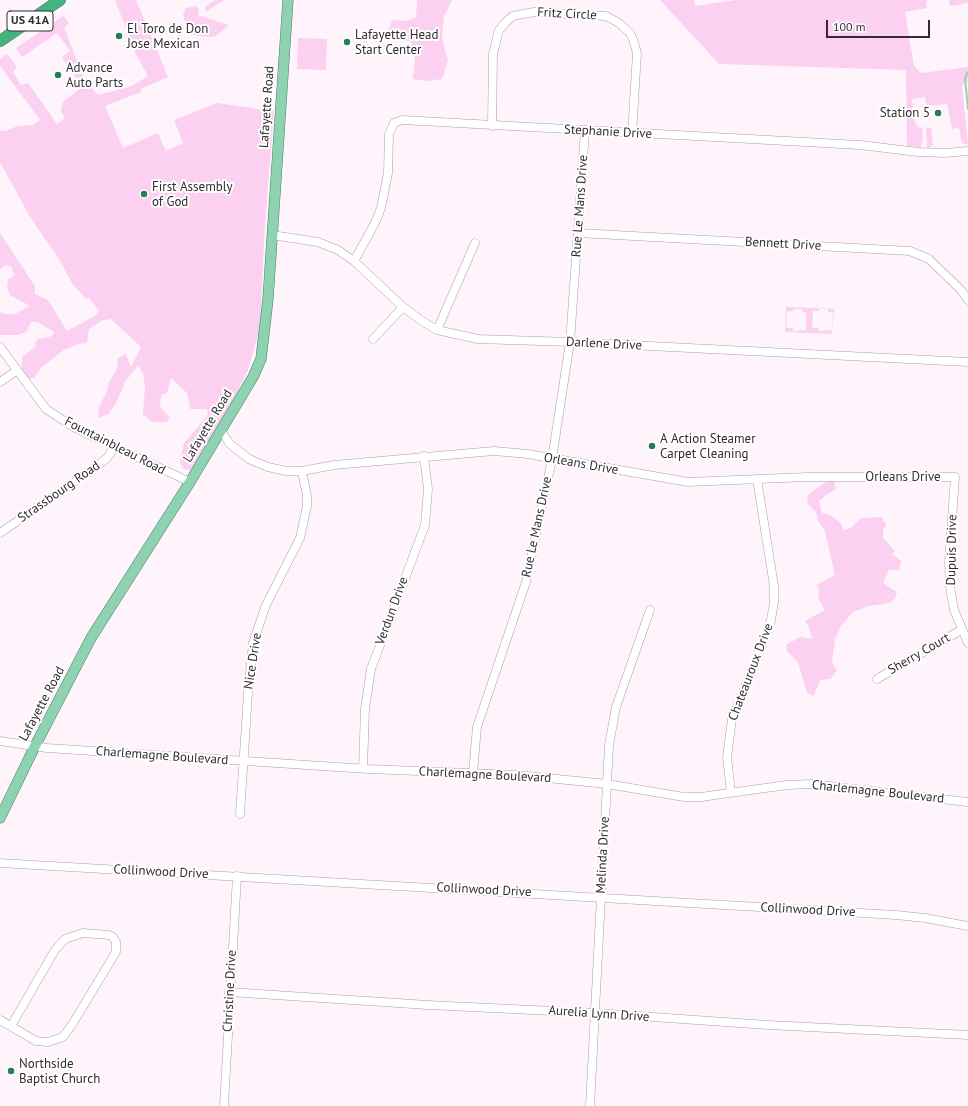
<!DOCTYPE html>
<html>
<head>
<meta charset="utf-8">
<style>
	body { margin:0 }
	#map { position:relative; width:968px; height:1106px; overflow:hidden; background:#fff4fc; font-family:"PT Sans",sans-serif }
	canvas { display:block }
	.scale { position:absolute; left:826px; top:20px; width:104px; height:18px; box-sizing:border-box; border:2px solid #312c30; border-top:0; padding-left:5px; font-size:12px; line-height:14px; white-space:nowrap; color:#312c30; -webkit-text-stroke:3px #fff; paint-order:stroke }
</style>
</head>
<body>
<div id="map">
<canvas width="968" height="1106"></canvas>
<div class="scale">100 m</div>
</div>
<script>
const ctx = document.querySelector('canvas').getContext('2d');
ctx.lineJoin = 'round';
function paint(path, color) { ctx.fillStyle = color; ctx.fill(path, 'evenodd'); }
const shape = rows => new Path2D(rows.map(r => 'M' + r).join(''));
function trace(path, color, width, dash) { ctx.strokeStyle = color; ctx.lineWidth = width; ctx.lineCap = dash ? 'butt' : 'round'; ctx.setLineDash(dash || []); ctx.stroke(path); }
function label(font, color, halo, rows, align = 'center') {
  ctx.font = font + ' "PT Sans",sans-serif'; ctx.lineWidth = 4; ctx.setLineDash([]); ctx.textBaseline = 'middle'; ctx.strokeStyle = halo; ctx.fillStyle = color; for (const [text, x, y, turn = 0] of rows) {
    ctx.save(); ctx.translate(x, y); ctx.rotate((+turn || 0) * Math.PI / 180); ctx.textAlign = isNaN(turn) ? turn : align; if (halo) ctx.strokeText(text, 0, 0); ctx.fillText(text, 0, 0); ctx.restore();
  }
}
const green = shape([
	[115,0,136,0,168,77,141,89,141,92,105,106,123,148,158,133,166,151,183,143,174,120,217,103,274,111,265,223,260,328,248,370,234,398,200,460,191,470,183,469,180,462,184,443,208,415,207,409,190,409,187,393,171,378,167,393,161,395,160,407,170,418,166,422,152,422,143,414,145,388,143,373,138,365,125,382,117,401,109,414,98,418,99,407,107,391,108,384,117,369,118,358,126,354,131,367,141,347,111,319,101,321,89,329,87,343,79,344,64,350,42,367,35,377,30,379,22,373,22,357,36,346,35,343,38,339,49,337,54,334,53,331,37,322,31,322,27,331,19,335,0,335,0,312,5,314,15,314,30,306,10,295,7,288,8,279,13,277,14,274,11,266,5,265,0,270,0,233,35,286,35,294,48,300,67,331,95,316,99,311,89,298,86,299,72,283,59,259,30,217,0,162,0,131,5,131,18,126,33,125,40,120,0,66,0,59,7,54,17,67,13,72,21,85,28,83,57,124,65,118,61,111,63,102,82,87,62,57,70,51,57,33,22,57,16,48,63,16,67,20,69,24,64,27,84,79,98,95,132,86,148,76,136,54],
	[215,0,225,0,205,12,206,6],
	[417,0,452,0,444,17,442,38,448,61,442,79,427,81,413,79,415,58,410,41,392,39,386,35,392,20,405,21,413,19,416,17],
	[660,0,694,0,695,6,736,0,933,0,926,1,927,8,905,12,914,66,921,73,968,67,968,81,962,85,968,145,962,143,959,128,952,129,947,104,927,106,925,97,912,99,915,122,918,127,922,128,923,138,921,147,907,146,906,70,719,64],
	[949,0,968,0,968,3,950,6],
	[196,6,199,9,198,15,228,25,226,28,216,36,209,37,197,36,191,33,187,28,183,15,186,8],
	[298,38,327,39,326,70,297,69],
	[926,127,931,128,933,145,927,149],
	[786,307,834,309,832,334,785,332],
	[794,309,802,309,802,312,806,312,806,330,793,331,793,328,786,328,787,311,793,311],
	[819,309,828,309,828,312,833,313,832,330,819,331,819,328,812,328,813,311,819,311],
	[834,480,836,489,826,495,819,501,822,513,830,515,840,522,844,530,851,528,861,518,882,517,886,525,883,530,883,538,895,551,892,554,901,561,899,570,889,570,883,583,897,592,895,598,890,603,869,606,853,612,841,626,835,639,832,662,837,670,831,679,820,680,814,696,807,693,798,662,787,651,786,645,800,637,812,639,809,627,805,621,825,610,818,598,819,590,816,585,835,575,825,531,818,521,816,512,807,503,808,495,827,481]
]);
const stream = shape([
	[968,72,965,78,968,109]
]);
const minor = shape([
	[492,126,493,54,499,30,506,22,513,16,534,12,606,16,619,23,630,33,633,39,637,53,632,134],
	[578,233,910,251,929,259,961,290,968,300],
	[272,235,318,242,338,250,354,261,403,307,422,321,437,330,478,339,570,342,968,362],
	[354,261,375,223,381,208,388,173,389,134,394,123,402,120,860,145,918,152,945,153,968,151],
	[437,330,475,243],
	[373,339,403,307],
	[0,347,46,409,75,428,190,482],
	[0,382,16,371],
	[221,431,230,444,249,459,268,467,286,471,302,471,334,465,494,451,528,454,688,482,807,477,955,477,949,562,950,587,954,610,968,643],
	[0,533,86,474,107,458,114,448],
	[877,679,961,630],
	[0,741,47,748,368,769,517,775,607,784,684,797,701,797,787,785,811,784,968,802],
	[363,768,365,709,371,669,425,525,428,489,424,456],
	[473,773,477,727,526,582,552,459,570,342,585,131],
	[731,793,727,757,732,719,766,636,771,620,774,602,774,586,757,479],
	[240,814,248,693,253,643,266,605,300,538,307,506,307,496,302,471],
	[0,863,896,915,925,918,968,926],
	[229,992,428,1005,595,1013,768,1025,968,1035],
	[0,1020,36,1041,48,1042,63,1037,73,1023,116,952,116,942,113,937,109,935,83,933,65,939,55,950,11,1026],
	[224,1106,237,876],
	[590,1106,609,745,616,707,650,610]
]);
const major = shape([
	[0,818,35,746,91,638,190,482,253,377,261,359,268,299,288,0]
]);
const highway = shape([
	[0,41,60,0]
]);
const markers = [
	[119,36,4,"#227f56"],
	[347,42,4,"#227f56"],
	[58,75,4,"#227f56"],
	[938,113,4,"#227f56"],
	[144,194,4,"#227f56"],
	[652,446,4,"#227f56"],
	[11,1071,4,"#227f56"]
];
const shields = [
	[30,21,46]
];
const shieldNames = [
	["US 41A",30,21]
];
const streetNames = [
	["Fritz Circle",567,14,3],
	["Lafayette Road",267,107,-86],
	["Stephanie Drive",608,132,3],
	["Rue Le Mans Drive",580,206,-86],
	["Bennett Drive",783,244,3],
	["Darlene Drive",604,344,3],
	["Lafayette Road",208,426,-59],
	["Fountainbleau Road",115,446,27],
	["Orleans Drive",581,464,10],
	["Orleans Drive",903,477],
	["Strassbourg Road",59,492,-35],
	["Rue Le Mans Drive",537,527,-78],
	["Dupuis Drive",952,550,-89],
	["Verdun Drive",392,611,-70],
	["Sherry Court",919,654,-30],
	["Nice Drive",253,661,-81],
	["Chateauroux Drive",751,672,-69],
	["Lafayette Road",42,704,-62],
	["Charlemagne Boulevard",162,756,4],
	["Charlemagne Boulevard",485,775,3],
	["Charlemagne Boulevard",878,792,6],
	["Melinda Drive",603,855,-87],
	["Collinwood Drive",161,872,3],
	["Collinwood Drive",484,890,3],
	["Collinwood Drive",808,910,3],
	["Christine Drive",230,991,-87],
	["Aurelia Lynn Drive",599,1014,4]
];
const poiNames = [
	["El Toro de Don",127,29],
	["Jose Mexican",127,44],
	["Lafayette Head",355,35],
	["Start Center",355,50],
	["Advance",66,68],
	["Auto Parts",66,83],
	["Station 5",930,113,"right"],
	["First Assembly",152,187],
	["of God",152,202],
	["A Action Steamer",660,439],
	["Carpet Cleaning",660,454],
	["Northside",19,1064],
	["Baptist Church",19,1079]
];
paint(green, '#fbd0f0');
trace(stream, '#93d5b0', 2);
trace(minor, '#ab9ea7', 9);
trace(major, '#3d8463', 11);
trace(highway, '#3d8463', 12);
trace(minor, '#fff', 8);
trace(major, '#8fd2b2', 10);
trace(highway, '#44b47f', 11);
for (const [x, y, r, color] of markers) { const dot = new Path2D(); dot.arc(x, y, r, 0, 2 * Math.PI); ctx.fillStyle = color; ctx.fill(dot); trace(dot, '#fff', 1.5); }
for (const [x, y, w] of shields) { const box = new Path2D(); box.roundRect(x - w / 2, y - 10, w, 20, 3); ctx.fillStyle = '#fff'; ctx.fill(box); trace(box, '#312c30', 1); }
label('bold 12px', '#312c30', null, shieldNames);
label('13px', '#312c30', '#fff', streetNames);
label('13px', '#312c30', '#fff', poiNames, 'left');
</script>
</body>
</html>
